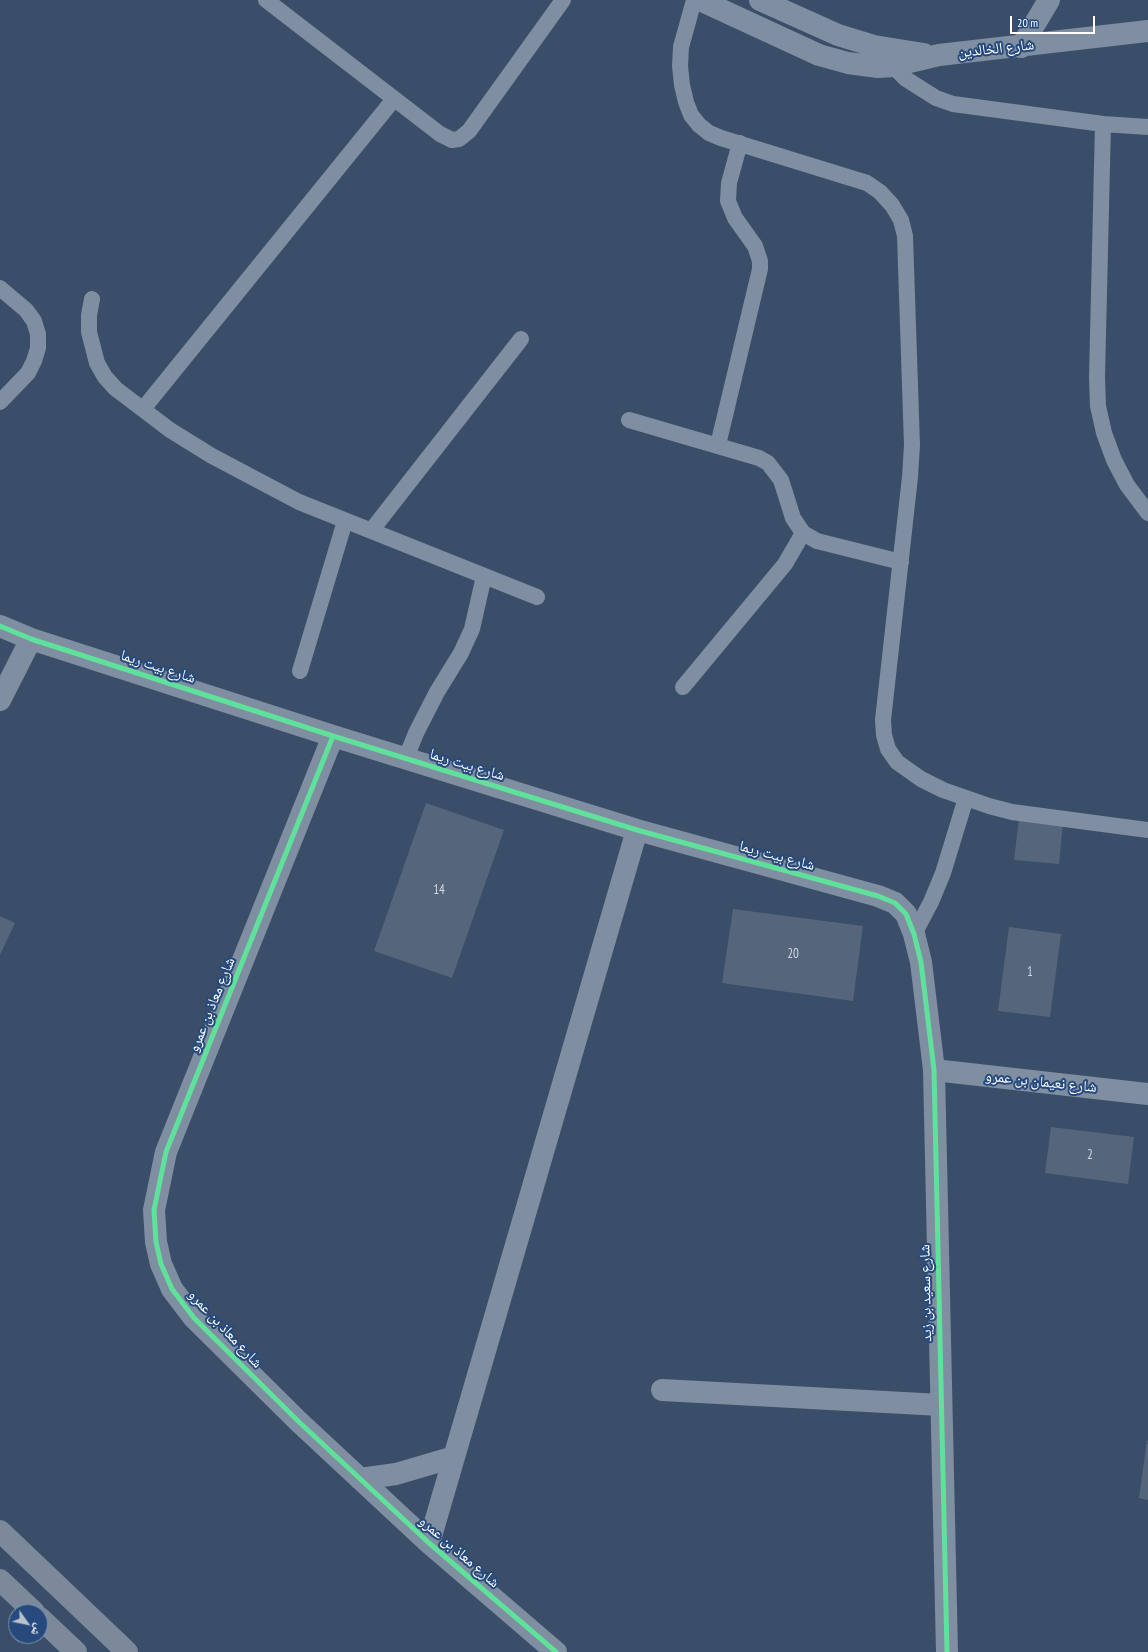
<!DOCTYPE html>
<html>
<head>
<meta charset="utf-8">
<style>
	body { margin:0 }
	#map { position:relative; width:1148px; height:1652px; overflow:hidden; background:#3a4e69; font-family:"PT Sans Narrow","Noto Naskh Arabic",sans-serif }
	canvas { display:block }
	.north { position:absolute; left:8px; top:1604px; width:40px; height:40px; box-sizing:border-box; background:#264a7d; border:1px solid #7d92b1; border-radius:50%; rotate:123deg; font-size:11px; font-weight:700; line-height:16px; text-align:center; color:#fff }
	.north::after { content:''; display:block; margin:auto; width:14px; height:18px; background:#bac1ca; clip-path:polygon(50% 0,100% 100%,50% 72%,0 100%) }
	.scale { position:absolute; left:1010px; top:16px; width:85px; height:18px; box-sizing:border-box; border:2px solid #fff; border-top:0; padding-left:5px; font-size:12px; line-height:14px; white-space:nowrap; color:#fff; -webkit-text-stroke:3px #264a7d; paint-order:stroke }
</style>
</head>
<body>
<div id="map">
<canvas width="1148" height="1652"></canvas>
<div class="north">ش</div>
<div class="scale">20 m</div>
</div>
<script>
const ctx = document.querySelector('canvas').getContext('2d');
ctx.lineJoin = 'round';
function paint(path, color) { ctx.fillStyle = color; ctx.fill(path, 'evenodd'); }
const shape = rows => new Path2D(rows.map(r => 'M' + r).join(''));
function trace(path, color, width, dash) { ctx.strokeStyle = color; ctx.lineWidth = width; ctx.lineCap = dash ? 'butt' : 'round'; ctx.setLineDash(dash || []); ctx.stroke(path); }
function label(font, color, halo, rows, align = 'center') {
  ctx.font = font + ' "PT Sans Narrow","Noto Naskh Arabic",sans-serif'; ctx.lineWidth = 4; ctx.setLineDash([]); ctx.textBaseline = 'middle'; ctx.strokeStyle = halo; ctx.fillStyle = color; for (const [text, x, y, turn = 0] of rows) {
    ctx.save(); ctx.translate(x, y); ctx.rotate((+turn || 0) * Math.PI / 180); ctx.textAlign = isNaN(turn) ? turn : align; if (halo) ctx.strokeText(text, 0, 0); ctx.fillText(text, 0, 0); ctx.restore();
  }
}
const building = shape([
	[426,803,504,830,452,978,374,951],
	[1019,818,1063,823,1059,864,1014,860],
	[733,909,863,926,853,1001,722,983],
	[0,916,15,923,0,955],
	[1009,927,1061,934,1050,1017,998,1011],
	[1051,1127,1134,1137,1128,1184,1045,1173],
	[1147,1440,1148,1441,1148,1500,1139,1498]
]);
const service = shape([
	[266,0,440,134,452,140,459,139,469,131,563,0],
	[694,0,681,47,680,66,682,85,686,102,691,115,699,125,709,133,721,138,867,183,880,192,892,205,901,220,905,236,912,445,910,477,883,720,884,735,888,749,897,762,921,779,943,790,989,806,1012,812,1148,830],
	[893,58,893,66,906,79,936,98,953,104,1103,124,1148,127],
	[1103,124,1097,377,1098,406,1104,433,1114,460,1127,485,1148,513],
	[0,288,26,310,34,321,38,334,38,348,34,361,28,373,0,402],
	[92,299,89,315,89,332,97,363,105,377,116,389,170,430,212,456,299,502,537,597],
	[143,409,394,99],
	[629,420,759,458,768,463,781,480,793,518,803,533,817,541,901,562],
	[718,445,760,269,760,261,755,246,735,218,728,201,729,183,740,143],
	[371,531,521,339],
	[300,671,345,521],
	[683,687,785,564,803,533],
	[406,758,416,733,437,692,461,653,472,629,484,576],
	[914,934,931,902,943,873,966,798]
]);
const minor = shape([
	[700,0,819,55,848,63,878,67,893,66,939,55,1148,31],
	[760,0,838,35,874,46,924,54],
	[1021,47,1049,0],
	[0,626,31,639,333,736,637,830,878,896,895,903,906,914,914,934,921,962,934,1070,947,1652],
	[0,700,31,639],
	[333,736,166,1152,154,1210,156,1242,161,1264,172,1289,194,1318,298,1421,429,1543,556,1652],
	[934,1070,1148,1094],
	[662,1390,941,1405],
	[360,1479,396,1474,454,1457],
	[429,1543,637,830]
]);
const secondary = shape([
	[0,1531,127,1652],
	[0,1580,34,1612],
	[40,1618,76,1652]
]);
const cycleway = shape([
	[0,626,31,639,333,736,637,830,878,896,895,903,906,914,914,934,921,962,934,1070,947,1652],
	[333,736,166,1152,154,1210,156,1242,161,1264,172,1289,194,1318,298,1421,429,1543,556,1652]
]);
const numberNames = [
	["14",439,890],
	["20",793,954],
	["1",1030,972],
	["2",1090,1155]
];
const streetNames = [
	["شارع الخالدين",996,49,-6],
	["شارع بيت ريما",158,667,18],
	["شارع بيت ريما",467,765,17],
	["شارع بيت ريما",777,856,15],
	["شارع معاذ بن عمرو",212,1005,-68],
	["شارع نعيمان بن عمرو",1041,1082,6],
	["شارع سعيد بن زيد",926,1293,-91],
	["شارع معاذ بن عمرو",225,1329,47],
	["شارع معاذ بن عمرو",459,1552,41]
];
paint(building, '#55657b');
trace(service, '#7f8ea0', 16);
trace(minor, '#7f8ea0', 22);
trace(secondary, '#7b899b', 22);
trace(cycleway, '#60e19b', 5);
label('13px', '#d4d8de', null, numberNames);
label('15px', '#fff', '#264a7d', streetNames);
</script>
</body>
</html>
